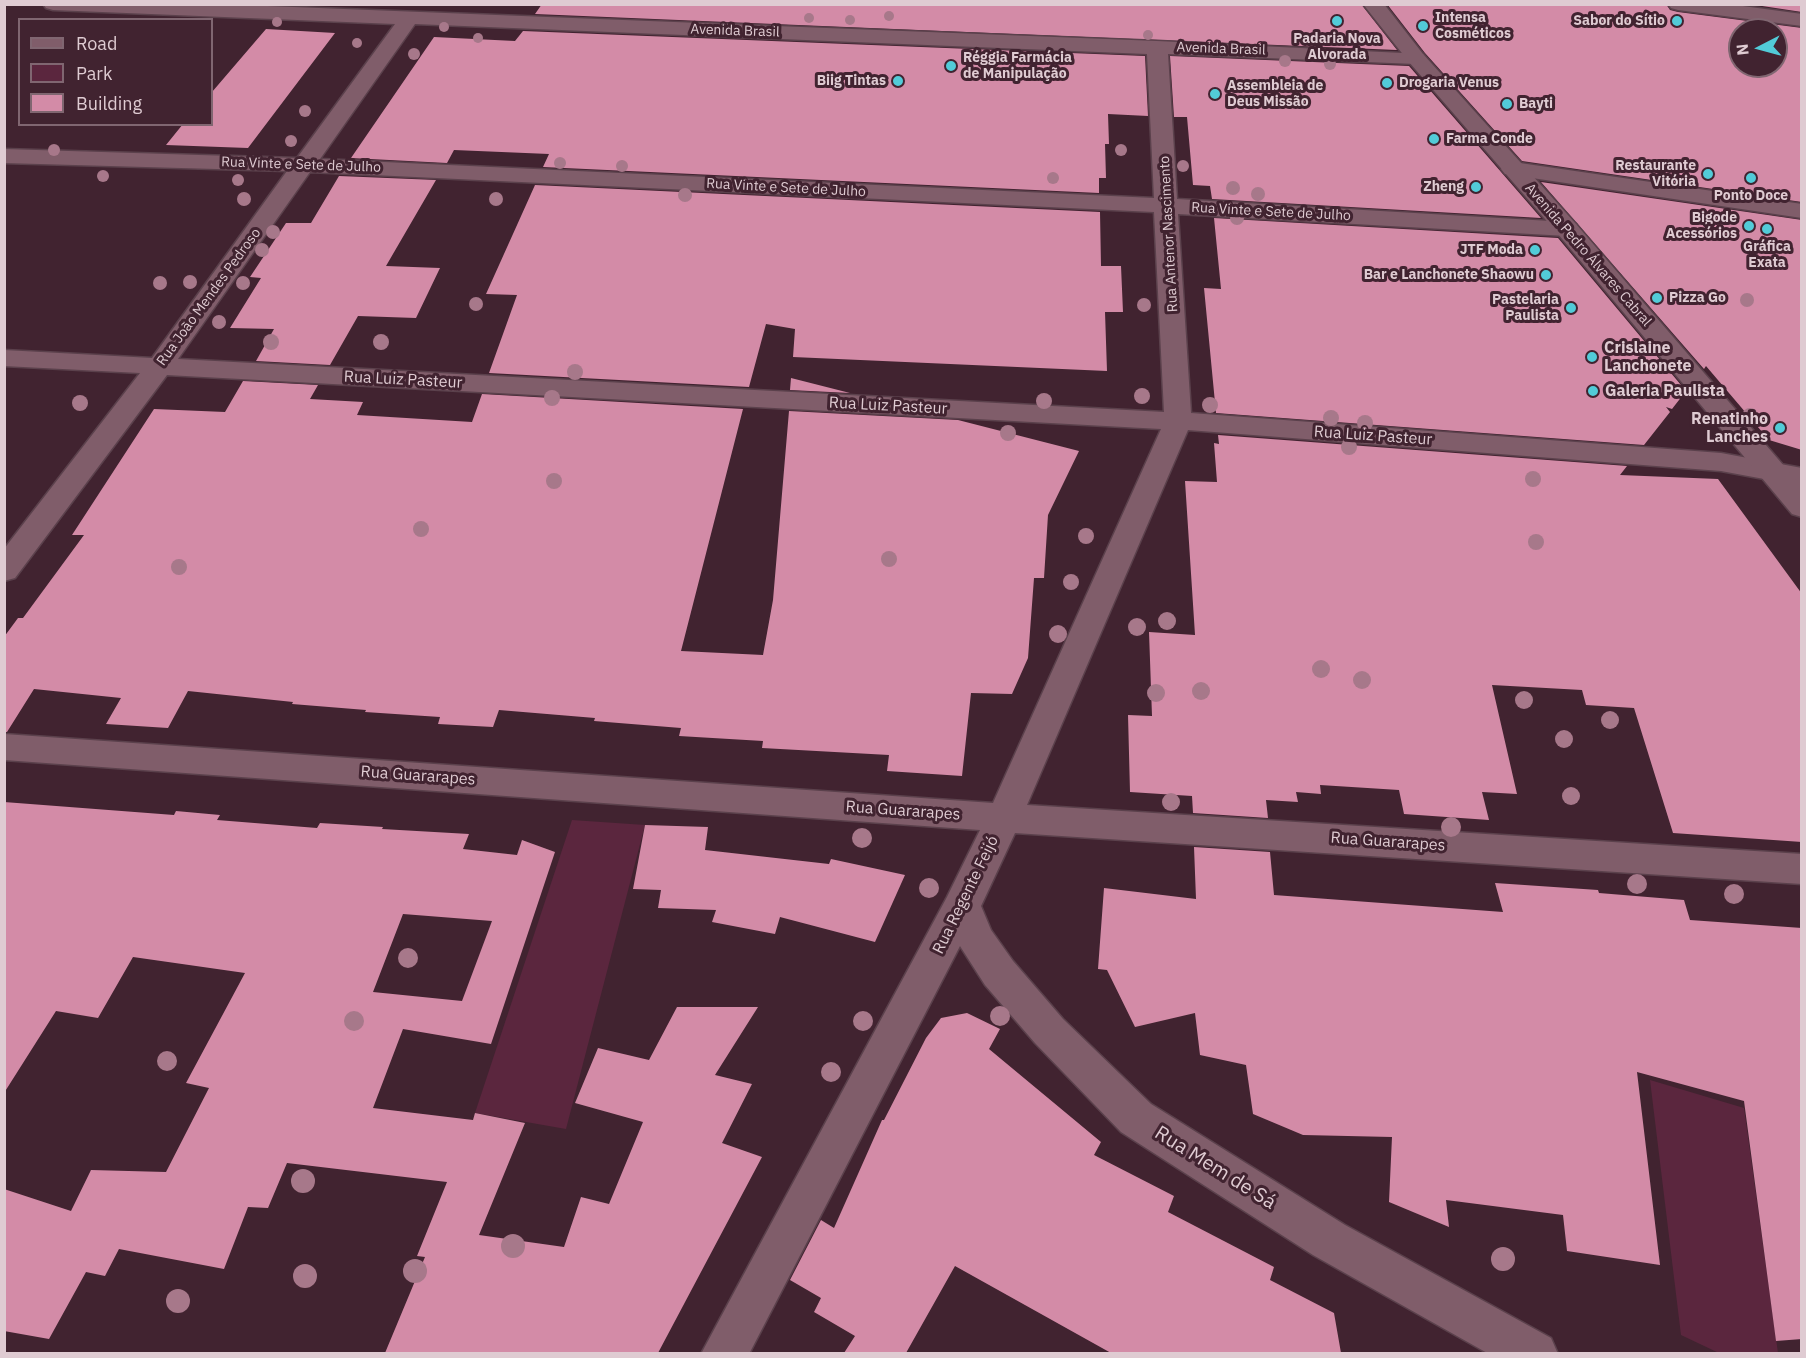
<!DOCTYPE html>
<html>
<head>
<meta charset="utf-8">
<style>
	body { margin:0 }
	#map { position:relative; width:1806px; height:1358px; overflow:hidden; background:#412330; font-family:"IBM Plex Sans",sans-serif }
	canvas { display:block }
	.frame { position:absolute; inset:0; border:6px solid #dfcbd2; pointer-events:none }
	.legend { position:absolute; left:18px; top:18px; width:195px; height:108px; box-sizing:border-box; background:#412330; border:2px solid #806671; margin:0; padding:8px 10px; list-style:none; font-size:18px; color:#dfcbd2 }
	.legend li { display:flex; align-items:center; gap:12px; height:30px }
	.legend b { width:30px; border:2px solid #806671 }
	.north { position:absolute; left:1728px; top:18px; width:60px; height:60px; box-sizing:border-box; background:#412330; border:2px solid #806671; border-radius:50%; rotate:264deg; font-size:16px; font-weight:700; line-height:24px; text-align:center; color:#dfcbd2 }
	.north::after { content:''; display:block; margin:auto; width:21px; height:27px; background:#52cbd8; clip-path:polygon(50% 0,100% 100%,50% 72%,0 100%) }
</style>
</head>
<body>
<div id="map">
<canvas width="1806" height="1358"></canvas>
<div class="frame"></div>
<ul class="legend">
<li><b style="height:8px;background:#805d6a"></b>Road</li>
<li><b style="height:16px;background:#5b263e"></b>Park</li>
<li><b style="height:16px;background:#d38ba7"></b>Building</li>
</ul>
<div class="north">N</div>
</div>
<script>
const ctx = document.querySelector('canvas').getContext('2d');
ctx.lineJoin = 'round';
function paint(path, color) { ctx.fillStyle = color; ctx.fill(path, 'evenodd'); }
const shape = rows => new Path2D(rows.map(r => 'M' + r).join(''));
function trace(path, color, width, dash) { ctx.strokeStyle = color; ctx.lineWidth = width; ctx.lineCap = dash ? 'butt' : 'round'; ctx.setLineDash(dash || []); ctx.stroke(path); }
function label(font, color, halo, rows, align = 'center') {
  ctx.font = font + ' "IBM Plex Sans",sans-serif'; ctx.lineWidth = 6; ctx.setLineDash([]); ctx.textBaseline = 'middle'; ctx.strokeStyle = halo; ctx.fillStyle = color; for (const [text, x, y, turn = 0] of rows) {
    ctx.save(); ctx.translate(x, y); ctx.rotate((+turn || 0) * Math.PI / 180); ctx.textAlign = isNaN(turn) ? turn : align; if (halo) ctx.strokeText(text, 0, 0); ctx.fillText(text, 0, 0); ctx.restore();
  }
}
const green = shape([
	[572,820,645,825,566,1129,475,1113],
	[1650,1080,1744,1108,1778,1353,1719,1353,1681,1335]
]);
const building = shape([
	[542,4,1361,4,1397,50,535,14],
	[1387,4,1666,4,1670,10,1678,12,1802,28,1802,202,1522,161,1425,53],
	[1740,30,1776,30,1776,66,1740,66],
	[1749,4,1802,4,1802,12],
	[266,29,335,33,248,148,166,145,183,124,212,124,212,92],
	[523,31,1145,56,1148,116,1108,114,1109,144,1105,144,1106,178,1099,178,1099,193,543,167,549,154,454,150,447,163,351,158,434,37,515,41],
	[1170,56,1409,66,1541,218,1212,199,1210,186,1193,185,1187,117,1174,117],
	[339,176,436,180,386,266,440,268,416,318,358,316,330,365,256,361,274,329,230,328,261,278,250,277,286,223,311,223],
	[1541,182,1802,220,1802,450,1769,440,1706,366,1704,369],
	[535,185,1100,212,1101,266,1121,266,1123,312,1105,312,1107,371,793,357,795,329,766,324,749,387,489,373,517,295,486,294],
	[1214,218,1558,238,1686,391,1672,409,1666,407,1670,412,1644,445,1216,413,1204,288,1221,289],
	[791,378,850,393,790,390],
	[243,381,318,385,310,399,363,402,357,415,472,422,482,394,743,409,681,651,763,655,773,600,789,411,958,420,1079,451,1048,515,1044,578,1034,578,1028,658,1012,694,971,693,962,776,887,771,889,755,762,748,763,741,679,736,681,728,594,721,595,718,499,710,493,727,438,724,440,717,365,712,366,710,292,704,293,702,188,691,168,728,106,724,121,698,34,689,7,732,4,732,4,637,18,618,23,618,84,535,72,535,154,409,225,412],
	[1218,435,1627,466,1620,475,1718,479,1802,594,1802,842,1673,833,1634,708,1586,705,1582,690,1492,685,1517,794,1482,792,1489,820,1404,814,1399,790,1320,785,1321,794,1296,792,1298,802,1266,800,1268,818,1193,813,1192,796,1130,792,1128,715,1152,716,1149,632,1195,635,1185,481,1217,482,1214,443,1219,444],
	[4,802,174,815,176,811,220,815,217,820,317,828,320,823,383,827,382,829,469,834,463,849,517,855,522,840,555,852,491,1044,403,1029,373,1108,473,1120,475,1113,525,1123,479,1235,564,1247,581,1197,609,1204,643,1122,575,1103,598,1048,649,1060,677,1007,758,1007,715,1075,752,1084,722,1143,762,1157,658,1353,385,1353,425,1257,417,1256,447,1182,287,1163,268,1208,248,1207,224,1269,119,1249,105,1276,86,1272,49,1339,4,1331,4,1189,71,1211,91,1170,166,1172,209,1088,186,1083,245,973,133,957,98,1018,56,1011,4,1093],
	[403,914,492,921,462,1001,373,992],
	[645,825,708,827,705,850,829,864,831,859,905,875,875,942,780,917,775,934,712,922,716,910,658,908,661,890,633,889],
	[1194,847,1270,852,1274,895,1503,912,1495,883,1598,890,1599,893,1684,900,1690,920,1802,928,1802,1339,1776,1341,1744,1101,1637,1072,1660,1265,1567,1251,1563,1215,1446,1200,1449,1227,1389,1202,1392,1137,1303,1135,1253,1114,1246,1065,1200,1055,1195,1013,1135,1027,1107,970,1098,969,1104,888,1196,899],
	[967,1013,1000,1029,989,1049,1101,1142,1094,1155,1174,1196,1168,1212,1274,1267,1270,1280,1334,1313,1341,1353,1111,1353,955,1266,906,1353,844,1353,855,1336,814,1312,821,1298,790,1280,821,1220,834,1228,882,1120,884,1120,926,1038,941,1018]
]);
const minor = shape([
	[43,4,217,4,1157,41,1423,54,1426,58,1423,62,1416,64,1168,54,1177,199,1567,222,1576,224,1579,229,1576,234,1567,236,1178,214,1191,413,1721,453,1802,468,1802,486,1721,471,1188,430,1027,805,1802,854,1802,884,1015,833,981,906,991,930,1013,961,1063,1019,1151,1104,1345,1225,1551,1338,1558,1354,1489,1354,1313,1255,1121,1132,1035,1043,985,985,960,946,749,1354,701,1354,947,897,980,830,4,760,4,734,993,803,1161,429,167,375,15,578,4,581,4,549,140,373,4,366,4,350,152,358,287,171,4,163,4,149,297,158,395,24,53,10,46,8,43,4],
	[415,24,1147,54,1154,198,320,159,415,24],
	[310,172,1154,212,1164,412,178,359,310,172],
	[1668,4,1728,4,1802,14,1802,26,1678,10,1671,8,1668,4],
	[1513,162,1802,204,1802,218,1505,174,1501,169,1505,164,1513,162]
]);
const secondary = shape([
	[1363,4,1384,4,1423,54,1576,224,1802,487,1802,517,1792,514,1558,234,1409,62,1363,4]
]);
const trees = [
	[889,16,5],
	[809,18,5],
	[850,20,5],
	[277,22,5],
	[444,27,5],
	[1148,35,5],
	[478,38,5],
	[357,43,5],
	[414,54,6],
	[1285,61,6],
	[1330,64,6],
	[305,111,6],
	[291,141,6],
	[54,150,6],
	[1121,150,6],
	[560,163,6],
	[622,166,6],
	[1183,166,6],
	[103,176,6],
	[1053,178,6],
	[238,180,6],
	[1233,188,7],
	[1258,194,7],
	[685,195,7],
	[244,199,7],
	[496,199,7],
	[1237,218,7],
	[273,232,7],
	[262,250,7],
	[190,282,7],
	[160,283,7],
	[243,283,7],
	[1747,300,7],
	[476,304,7],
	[1144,305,7],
	[219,322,7],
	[271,342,8],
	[381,342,8],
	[575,372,8],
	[1142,396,8],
	[552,398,8],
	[1044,401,8],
	[80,403,8],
	[1210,405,8],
	[1750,416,8],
	[1331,418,8],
	[1365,423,8],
	[1008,433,8],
	[1349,447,8],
	[1533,479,8],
	[554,481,8],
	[421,529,8],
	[1086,536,8],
	[1536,542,8],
	[889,559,8],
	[179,567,8],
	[1071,582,8],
	[1167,621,9],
	[1137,627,9],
	[1058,634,9],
	[1321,669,9],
	[1362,680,9],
	[1201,691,9],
	[1156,693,9],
	[1524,700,9],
	[1610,720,9],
	[1564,739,9],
	[1571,796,9],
	[1171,802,9],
	[1451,827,10],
	[862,838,10],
	[1637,884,10],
	[929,888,10],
	[1734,894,10],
	[408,958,10],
	[1000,1016,10],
	[354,1021,10],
	[863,1021,10],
	[167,1061,10],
	[831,1072,10],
	[303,1181,12],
	[513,1246,12],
	[1503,1259,12],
	[415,1271,12],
	[305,1276,12],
	[178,1301,12]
];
const markers = [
	[1337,21,6,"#52cbd8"],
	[1677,21,6,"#52cbd8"],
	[1423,26,6,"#52cbd8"],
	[951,66,6,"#52cbd8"],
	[898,81,6,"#52cbd8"],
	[1387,83,6,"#52cbd8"],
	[1215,94,6,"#52cbd8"],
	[1507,104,6,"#52cbd8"],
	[1434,139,6,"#52cbd8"],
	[1708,174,6,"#52cbd8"],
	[1751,178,6,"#52cbd8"],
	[1476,187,6,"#52cbd8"],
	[1749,226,6,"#52cbd8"],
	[1767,229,6,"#52cbd8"],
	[1535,250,6,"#52cbd8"],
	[1546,275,6,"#52cbd8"],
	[1657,298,6,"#52cbd8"],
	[1571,308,6,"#52cbd8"],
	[1592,357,6,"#52cbd8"],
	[1593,391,6,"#52cbd8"],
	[1780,428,6,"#52cbd8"]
];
const farPoinames = [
	["Intensa",1435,18,"left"],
	["Cosméticos",1435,34,"left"],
	["Sabor do Sítio",1665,21],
	["Padaria Nova",1337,39,"center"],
	["Alvorada",1337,55,"center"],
	["Réggia Farmácia",963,58,"left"],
	["de Manipulação",963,74,"left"],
	["Biig Tintas",886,81],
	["Drogaria Venus",1399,83,"left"],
	["Assembleia de",1227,86,"left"],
	["Deus Missão",1227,102,"left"],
	["Bayti",1519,104,"left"],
	["Farma Conde",1446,139,"left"],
	["Restaurante",1696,166],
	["Vitória",1696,182],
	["Zheng",1464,187],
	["Ponto Doce",1751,196,"center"],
	["Bigode",1737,218],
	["Acessórios",1737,234],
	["Gráfica",1767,247,"center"],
	["Exata",1767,263,"center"],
	["JTF Moda",1523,250],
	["Bar e Lanchonete Shaowu",1534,275],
	["Pizza Go",1669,298,"left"],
	["Pastelaria",1559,300],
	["Paulista",1559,316]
];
const farStreetnames = [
	["Avenida Brasil",735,31,2],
	["Avenida Brasil",1221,49,2],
	["Rua Vinte e Sete de Julho",301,165,2],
	["Rua Vinte e Sete de Julho",786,188,3],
	["Rua Vinte e Sete de Julho",1271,212,3],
	["Rua Antenor Nascimento",1169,234,-93],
	["Avenida Pedro Álvares Cabral",1588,255,49],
	["Rua João Mendes Pedroso",209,297,-54]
];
const poiNames = [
	["Crislaine",1604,348],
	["Lanchonete",1604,366],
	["Galeria Paulista",1605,391],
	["Renatinho",1768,419,"right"],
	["Lanches",1768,437,"right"]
];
const streetNames = [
	["Rua Luiz Pasteur",403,380,3],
	["Rua Luiz Pasteur",888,406,3],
	["Rua Luiz Pasteur",1373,436,4],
	["Rua Guararapes",418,776,4],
	["Rua Guararapes",903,811,4],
	["Rua Guararapes",1388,842,4],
	["Rua Regente Feijó",966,895,-64]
];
const nearStreetnames = [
	["Rua Mem de Sá",1215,1168,32]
];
paint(green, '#5b263e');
paint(building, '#d38ba7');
trace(minor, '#5b414c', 3);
trace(secondary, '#5b414c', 3);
paint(minor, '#805d6a');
paint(secondary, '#805d6a');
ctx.fillStyle = '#a7788a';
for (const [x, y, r] of trees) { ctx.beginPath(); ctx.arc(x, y, r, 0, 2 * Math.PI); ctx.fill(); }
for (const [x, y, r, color] of markers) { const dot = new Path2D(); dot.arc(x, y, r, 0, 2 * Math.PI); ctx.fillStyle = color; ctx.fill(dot); trace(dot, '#412330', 2); }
label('bold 14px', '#dfcbd2', '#412330', farPoinames, 'right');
label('14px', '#dfcbd2', '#412330', farStreetnames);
label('bold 16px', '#dfcbd2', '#412330', poiNames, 'left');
label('16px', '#dfcbd2', '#412330', streetNames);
label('20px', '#dfcbd2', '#412330', nearStreetnames);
</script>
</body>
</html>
